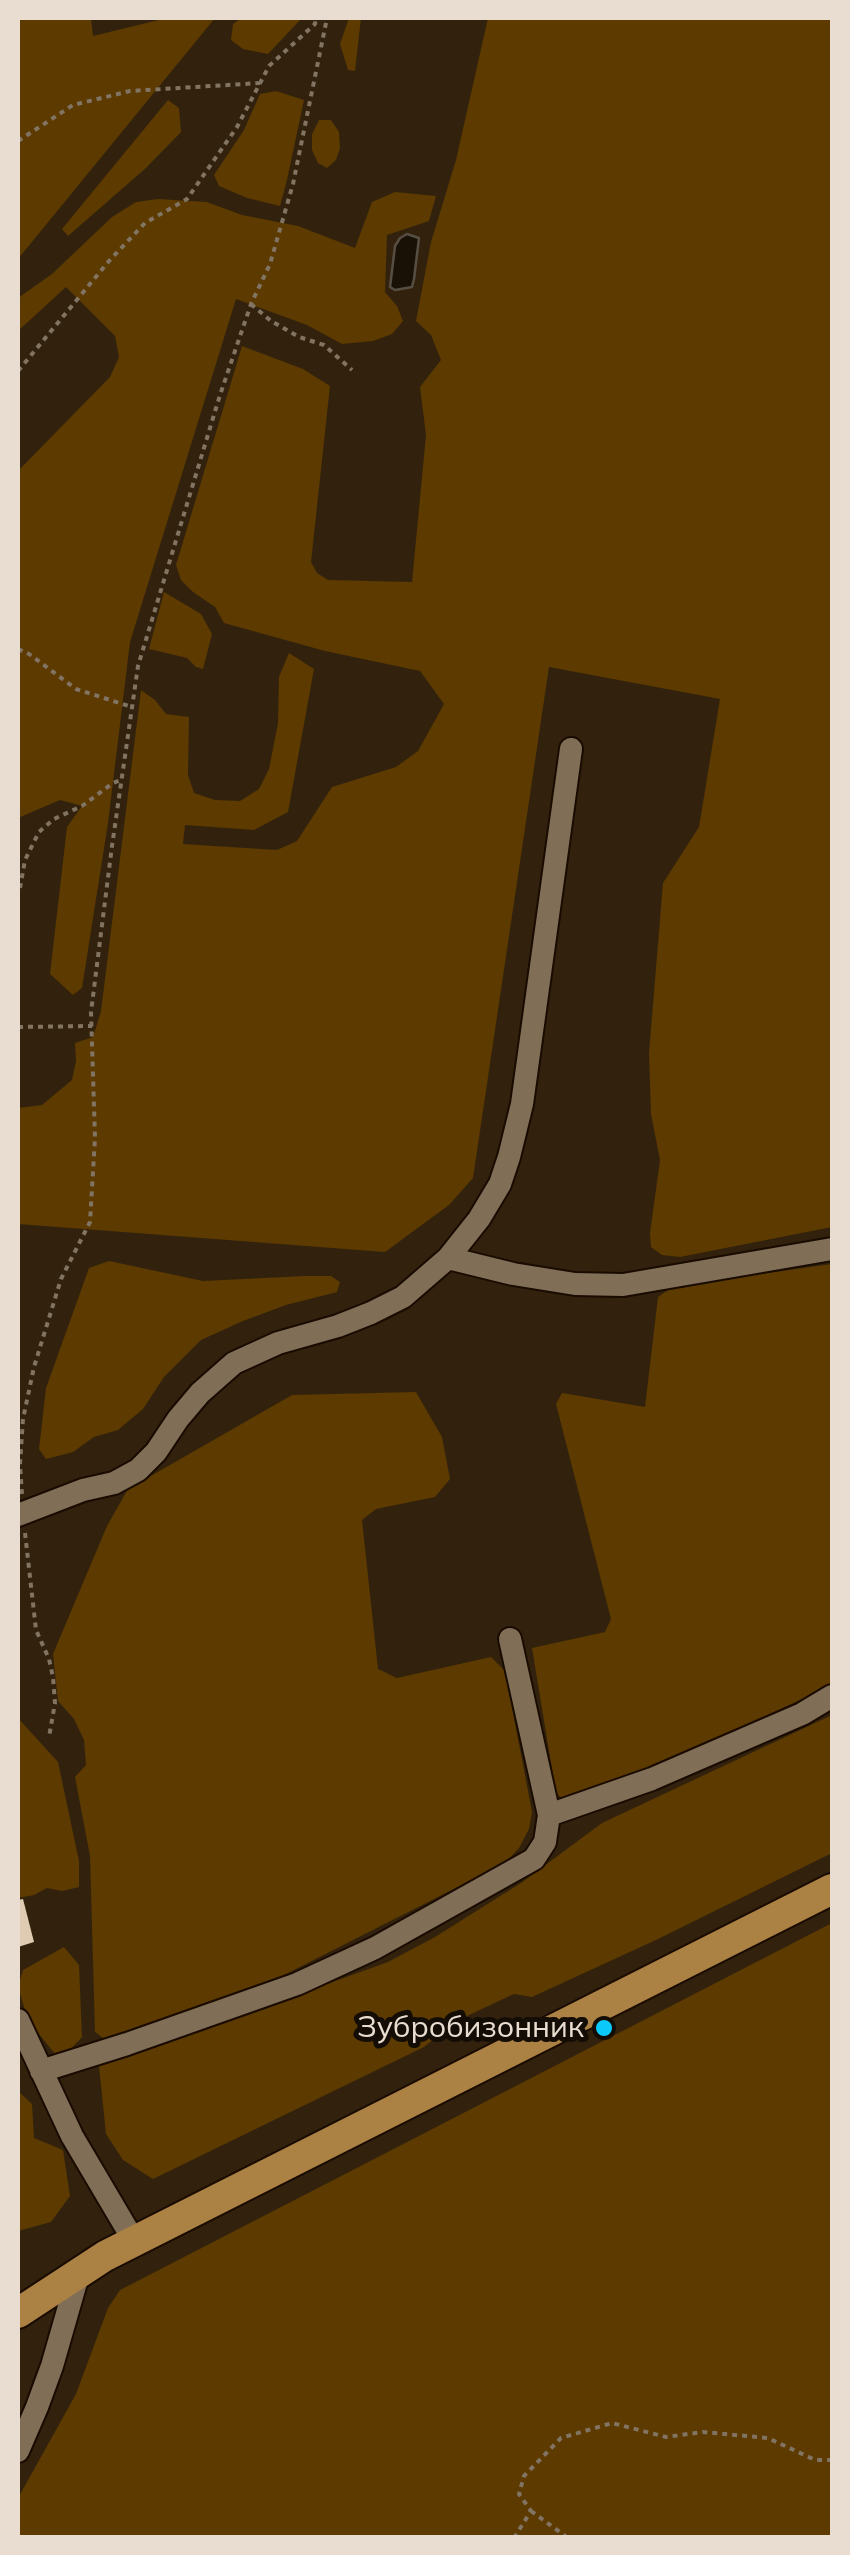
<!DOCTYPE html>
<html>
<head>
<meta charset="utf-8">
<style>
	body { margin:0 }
	#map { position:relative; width:850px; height:2555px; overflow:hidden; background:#32220d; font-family:Mulish,sans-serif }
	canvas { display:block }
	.frame { position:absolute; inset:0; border:20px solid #e8ddd0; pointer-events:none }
</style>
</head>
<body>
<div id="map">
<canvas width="850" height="2555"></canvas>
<div class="frame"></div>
</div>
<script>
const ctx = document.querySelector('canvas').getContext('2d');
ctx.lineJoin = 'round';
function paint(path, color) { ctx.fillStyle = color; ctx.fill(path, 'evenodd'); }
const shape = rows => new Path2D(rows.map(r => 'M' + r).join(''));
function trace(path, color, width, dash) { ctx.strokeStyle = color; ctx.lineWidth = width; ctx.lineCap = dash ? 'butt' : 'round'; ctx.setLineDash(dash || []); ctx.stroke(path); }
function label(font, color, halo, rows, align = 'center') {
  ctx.font = font + ' Mulish,sans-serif'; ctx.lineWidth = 10; ctx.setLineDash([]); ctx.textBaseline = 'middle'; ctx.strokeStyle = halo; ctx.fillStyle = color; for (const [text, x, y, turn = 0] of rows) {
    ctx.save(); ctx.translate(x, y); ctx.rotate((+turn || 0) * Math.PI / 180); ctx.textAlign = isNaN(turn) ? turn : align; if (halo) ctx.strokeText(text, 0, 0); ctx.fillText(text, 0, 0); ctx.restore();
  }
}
const green = shape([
	[18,18,91,18,93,36,167,18,215,18,18,259],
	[241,18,302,18,268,54,243,49,231,40,233,24],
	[349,18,361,18,355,71,348,70,340,44],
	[488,18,832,18,832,1227,680,1257,662,1255,651,1247,650,1233,660,1160,651,1114,649,1053,663,883,699,827,720,699,549,667,473,1178,449,1205,385,1252,18,1224,18,1108,42,1105,72,1080,76,1061,75,1043,93,1037,101,1011,141,690,155,700,166,714,189,717,188,775,194,793,215,800,240,801,259,789,269,769,278,723,279,677,289,653,314,669,288,812,254,830,185,825,183,844,277,850,297,841,332,787,396,767,418,751,444,704,420,671,325,651,224,623,215,607,193,592,181,580,176,565,242,346,303,369,330,386,311,562,317,573,328,580,412,582,426,435,420,387,441,360,431,335,416,321,431,242,456,160],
	[276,91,304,100,287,180,280,206,247,198,219,186,214,175,244,130,260,94],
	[168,100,179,108,181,132,146,168,68,236,62,229],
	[319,120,331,120,339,132,340,148,336,160,327,168,318,163,312,150,312,134],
	[395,192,436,196,429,221,387,235,385,292,397,306,403,321,392,334,373,341,342,344,307,325,236,299,130,642,108,823,82,988,73,995,50,974,67,827,82,806,60,800,18,818,18,471,110,377,119,357,115,336,66,287,18,331,18,298,52,274,112,217,136,202,158,199,207,202,242,215,298,226,355,248,372,202],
	[164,592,201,614,212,634,203,669,196,667,187,658,149,649],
	[109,1261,203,1281,305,1276,331,1276,340,1282,337,1292,286,1305,243,1321,201,1340,164,1377,143,1409,118,1430,94,1437,73,1452,46,1459,39,1449,46,1388,89,1268],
	[832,1264,832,1685,652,1769,564,1800,556,1793,532,1648,605,1632,611,1619,556,1404,562,1393,645,1407,658,1297,674,1286],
	[416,1392,442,1437,450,1479,435,1497,376,1509,362,1520,378,1669,397,1678,491,1657,505,1671,532,1812,529,1829,519,1848,505,1863,282,1976,107,2041,95,2032,90,1856,75,1777,86,1765,84,1740,74,1719,58,1701,53,1654,107,1526,128,1489,292,1395],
	[832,1715,832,1853,658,1939,532,1997,514,1994,454,2022,440,2029,435,2038,424,2047,153,2179,123,2160,106,2134,99,2066,388,1962,435,1937,521,1883,602,1823],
	[18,1718,58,1762,79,1861,79,1887,62,1891,47,1888,34,1895,18,1898],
	[832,1923,832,2537,18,2537,18,2498,76,2394,108,2308,120,2290],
	[64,1947,79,1965,82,2037,68,2052,55,2054,28,2020,18,1987,23,1970],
	[18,2091,32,2104,34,2138,63,2150,70,2196,51,2222,18,2231]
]);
const water = shape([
	[407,234,419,238,414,279,412,287,395,290,390,287,395,246,400,238,407,234]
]);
const building = shape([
	[23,1899,34,1942,18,1947,18,1900]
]);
const path = shape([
	[18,141,73,105,130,91,260,83],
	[251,304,271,321,299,337,324,345,352,370],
	[18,371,109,261,145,223,187,199,237,127,269,66,315,24,316,18],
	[18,649,29,654,76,689,132,707],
	[20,888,25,860,39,832,54,819,82,806,113,783,121,780],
	[18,1027,92,1026],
	[22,1494,20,1464,23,1419,34,1367,61,1279,90,1222,95,1138,91,1012,112,846,138,666,220,395,251,304,270,264,293,184,327,18],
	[25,1533,36,1630,49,1659,53,1677,55,1703,49,1737],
	[531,2511,568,2538],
	[514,2538,531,2511,519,2494,524,2476,561,2438,612,2423,666,2437,703,2432,768,2438,815,2460,832,2460]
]);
const minor = shape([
	[448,1258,513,1274,575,1284,623,1285,832,1249],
	[18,1515,83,1490,114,1483,138,1470,156,1452,178,1419,200,1393,234,1363,278,1343,338,1326,371,1313,403,1297,448,1258,479,1219,500,1184,509,1157,522,1104,571,749],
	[549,1815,652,1779,802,1714,832,1696],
	[18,2020,72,2136,134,2241],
	[41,2071,127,2044,297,1984,375,1948,534,1859,545,1842,549,1815,510,1639],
	[18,2451,37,2407,52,2366,79,2272]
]);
const major = shape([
	[18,2313,105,2256,832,1889]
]);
const markers = [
	[604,2028,10,"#0bcafa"]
];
const poiNames = [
	["Зубробизонник",584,2028]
];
paint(green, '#5c3a00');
paint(water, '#191106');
trace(water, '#574e43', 2.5);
paint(building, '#dfcbb1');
trace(minor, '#190b00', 26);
trace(major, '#190b00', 34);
trace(path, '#827463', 4, [5, 5]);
trace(minor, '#806e57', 22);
trace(major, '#ac8144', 30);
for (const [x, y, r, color] of markers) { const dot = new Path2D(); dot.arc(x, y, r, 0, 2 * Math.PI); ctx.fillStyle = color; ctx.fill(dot); trace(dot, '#140d05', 4); }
label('30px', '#e8ddd0', '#140d05', poiNames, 'right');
</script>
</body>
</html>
